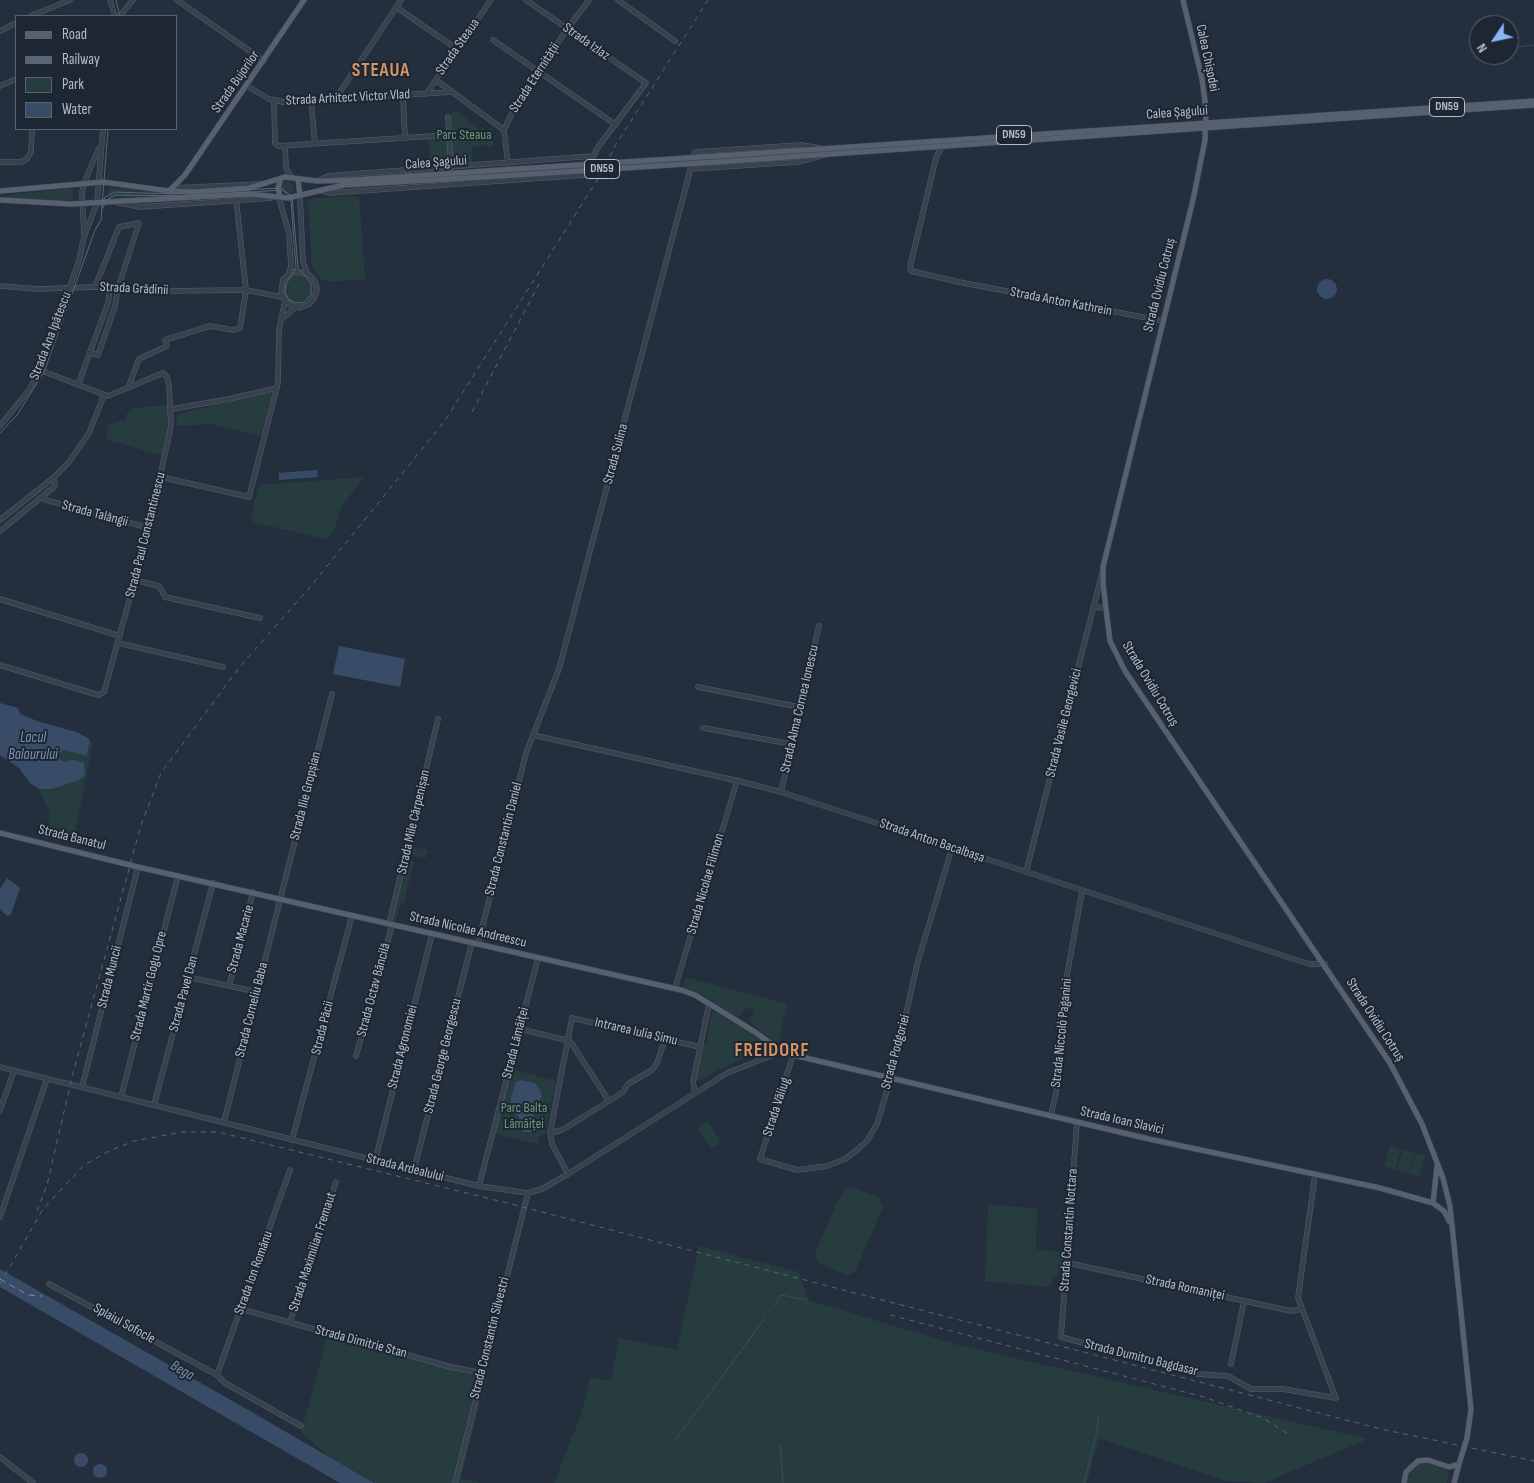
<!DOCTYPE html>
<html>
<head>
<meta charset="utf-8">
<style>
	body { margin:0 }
	#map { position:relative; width:1534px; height:1483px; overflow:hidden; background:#242f3e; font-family:"Sofia Sans Condensed",sans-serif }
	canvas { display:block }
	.legend { position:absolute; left:15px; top:15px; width:162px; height:115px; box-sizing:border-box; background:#1d2633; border:1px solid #59626f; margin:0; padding:6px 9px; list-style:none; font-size:15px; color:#b4bcc9 }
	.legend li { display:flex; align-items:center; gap:10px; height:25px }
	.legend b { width:25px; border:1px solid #59626f }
	.north { position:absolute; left:1469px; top:15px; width:50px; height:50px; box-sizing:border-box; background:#1d2633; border:1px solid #59626f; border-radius:50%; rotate:236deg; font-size:14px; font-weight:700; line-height:20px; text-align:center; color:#b4bcc9 }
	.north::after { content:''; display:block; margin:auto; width:18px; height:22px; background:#8ab4f8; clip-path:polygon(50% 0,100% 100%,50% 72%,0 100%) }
</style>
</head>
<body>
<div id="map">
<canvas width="1534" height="1483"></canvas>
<ul class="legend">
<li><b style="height:6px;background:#56606e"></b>Road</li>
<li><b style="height:6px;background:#5a6575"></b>Railway</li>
<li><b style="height:14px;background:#263c3f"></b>Park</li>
<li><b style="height:14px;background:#394c67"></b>Water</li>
</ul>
<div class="north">N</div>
</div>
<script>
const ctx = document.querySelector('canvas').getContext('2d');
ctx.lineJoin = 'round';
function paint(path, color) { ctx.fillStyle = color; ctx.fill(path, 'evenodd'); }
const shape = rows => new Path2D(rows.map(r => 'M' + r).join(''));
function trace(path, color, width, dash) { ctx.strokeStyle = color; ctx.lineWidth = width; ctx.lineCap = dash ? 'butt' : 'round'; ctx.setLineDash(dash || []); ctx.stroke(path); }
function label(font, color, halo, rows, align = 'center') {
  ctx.font = font + ' "Sofia Sans Condensed",sans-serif'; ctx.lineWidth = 4; ctx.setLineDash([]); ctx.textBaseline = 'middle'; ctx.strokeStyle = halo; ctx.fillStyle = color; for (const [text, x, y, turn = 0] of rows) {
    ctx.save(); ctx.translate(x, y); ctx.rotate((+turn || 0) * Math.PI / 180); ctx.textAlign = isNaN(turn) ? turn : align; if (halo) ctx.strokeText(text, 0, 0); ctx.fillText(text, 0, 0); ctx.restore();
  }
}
const green = shape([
	[456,110,480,130,482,128,488,132,492,129,493,146,487,146,486,144,471,148,473,166,431,170,428,136,449,135,448,117],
	[289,181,295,187,291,194,282,187,283,183],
	[109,187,156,192,156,197,109,198],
	[72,188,73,200,0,198,0,196],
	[359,196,365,279,329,282,322,280,312,267,308,203,311,198],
	'283 290a16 16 0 1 1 32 0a16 16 0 1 1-32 0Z',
	[270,393,272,394,261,436,212,424,176,426,177,414],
	[168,405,170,419,163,456,106,439,108,425,125,420,127,413,135,408],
	[364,477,341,507,335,528,328,537,324,539,253,522,251,517,259,485],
	[90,741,93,742,73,844,44,837,49,821,49,811,39,789,52,789,79,780,84,763,71,759,66,762,59,759,58,752,64,750,87,756],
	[412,847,428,850,426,858,411,855],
	[407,860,414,861,404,903,401,902,396,921,392,920],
	[686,977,787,1004,778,1045,749,1021,754,1011,746,1007,740,1016,736,1017,702,995,683,988],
	[712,1010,743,1027,769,1046,769,1051,754,1058,748,1056,697,1081,695,1080,704,1044,706,1044],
	[511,1069,556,1081,545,1133,537,1138,541,1145,495,1134],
	[708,1121,721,1142,711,1148,698,1128],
	[1391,1145,1401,1149,1395,1170,1384,1166],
	[1403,1149,1414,1153,1407,1174,1397,1170],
	[1415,1153,1425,1156,1419,1177,1408,1174],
	[852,1188,879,1197,883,1207,855,1272,847,1275,818,1263,815,1253,839,1198,846,1189],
	[988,1205,1037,1208,1036,1249,1064,1252,1063,1265,1049,1287,985,1281],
	[699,1246,799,1272,808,1300,958,1345,1368,1439,1264,1483,1227,1481,1099,1438,1087,1483,554,1483,582,1412,590,1377,611,1381,619,1338,677,1350],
	[327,1338,486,1378,461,1478,480,1483,375,1483,329,1457,301,1432],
	[1426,1462,1446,1469,1449,1474,1447,1483,1407,1483,1408,1473,1419,1464]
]);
const water = shape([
	'1317 289a10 10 0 1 1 20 0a10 10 0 1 1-20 0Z',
	[317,470,318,477,279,480,279,473],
	[339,646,405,659,400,687,333,674],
	[0,703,18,708,20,714,37,721,76,732,88,738,90,741,87,756,64,750,58,754,59,759,66,762,71,759,84,763,85,775,79,780,52,789,39,789,30,783,19,768,0,755],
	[7,878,20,888,11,914,7,916,0,909,0,889],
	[520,1080,535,1083,541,1092,542,1097,534,1108,533,1129,529,1132,524,1132,521,1129,519,1118,511,1108,511,1097,516,1082],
	[0,1269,243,1407,374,1483,340,1483,0,1287],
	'74 1460a7 7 0 1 1 14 0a7 7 0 1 1-14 0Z',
	'93 1471a7 7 0 1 1 14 0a7 7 0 1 1-14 0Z'
]);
const stream = shape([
	[1509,48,1534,45],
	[774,1306,781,1295,808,1300],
	[674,1442,765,1318],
	[780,1443,783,1483],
	[1084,1483,1098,1427,1098,1415]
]);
const ferry = shape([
	[0,1279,28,1295,42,1296]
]);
const minor = shape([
	[110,0,115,16],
	[177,0,264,61],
	[618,0,675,41],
	[396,7,457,49],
	[31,16,70,0],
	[120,16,133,0],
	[0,31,16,23],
	[493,40,616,125],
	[436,80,504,130],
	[0,86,16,79],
	[247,86,269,99,283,102,453,92],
	[426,94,491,0],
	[403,95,405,138],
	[336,98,401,0],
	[311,100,315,144],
	[274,101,275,143,278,146,449,135],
	[448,117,451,168],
	[285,146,286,168,291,177],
	[942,146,936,158,910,267,911,271,959,282,1163,321],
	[0,162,21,162,27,159,31,152,32,129],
	[508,164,504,130,512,113,567,29,589,0],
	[690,169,797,162,825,155],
	[317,181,328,176,353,174,593,156],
	[174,188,260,184],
	[320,190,330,193,584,175,598,147,646,83,526,0],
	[300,196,303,262,307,273,315,281,317,289,315,297,309,304,299,308,290,305,281,294,283,279,293,272,307,273],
	[279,198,289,233,291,266,289,273],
	[115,202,140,207,271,198],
	[84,235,82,193,84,183,99,148],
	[0,286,38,289,95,287,160,291,246,290,282,297],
	[282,319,296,307],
	[90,353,98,355,115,306,118,288,139,223,119,227,95,287],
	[78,385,108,303,110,288],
	[128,388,139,359,167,346,165,340,210,326,233,330,240,328,246,290,236,199],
	[172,409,229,399,277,388],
	[0,426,29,390,40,370,79,261,84,237,97,203,103,129],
	[161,477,249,497,278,383,279,329,285,301],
	[42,497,46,500,149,528],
	[0,520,53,478,69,462,89,433,104,395],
	[0,531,54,487,55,483,53,478],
	[135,580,159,586,165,597,260,618],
	[0,599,120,636],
	[1093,607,1106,608],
	[118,643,223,667],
	[0,665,98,695,104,692,148,532,171,426,169,385,167,377,163,373,108,396,40,370],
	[698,687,799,707],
	[703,728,791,744],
	[533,735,743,782,781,792,1309,964,1325,964],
	[781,792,819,626],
	[1026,872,1102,574],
	[389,924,438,719],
	[478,944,526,753,559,669,695,152,801,145,820,148],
	[188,977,257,992],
	[229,986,253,892],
	[675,988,737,781],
	[520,1029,570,1041,609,1101],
	[793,1055,760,1159,797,1170,827,1166,845,1159,857,1150,867,1141,877,1124,893,1071,918,961,952,848],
	[356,1056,392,925],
	[0,1067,479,1186,528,1193,542,1189,568,1174,727,1073,773,1055,780,1050],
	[82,1087,138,867],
	[695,1093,693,1082,709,1004],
	[121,1097,178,876],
	[154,1105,213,883],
	[0,1110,14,1071],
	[1051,1115,1058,1083,1062,1003,1082,891],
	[224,1122,332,694],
	[1077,1122,1061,1337,1197,1374,1228,1376,1251,1389,1283,1389,1336,1398,1298,1298,1315,1175],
	[550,1133,562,1130,609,1101,623,1092,628,1084,652,1070,657,1063,665,1039],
	[292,1140,352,916],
	[375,1161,432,934],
	[414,1170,472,942],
	[568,1174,552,1144,550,1133,572,1018,700,1047],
	[479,1186,538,958],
	[0,1217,47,1079],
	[1068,1263,1291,1311,1301,1309],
	[49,1284,217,1375,225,1383,301,1426],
	[241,1309,451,1367,482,1373],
	[290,1322,336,1182],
	[1231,1364,1244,1301],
	[217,1375,290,1170],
	[0,1457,33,1483],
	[455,1483,528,1193]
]);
const major = shape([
	[1183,0,1202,79,1206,109,1205,140,1193,200,1103,567,1103,584,1110,641,1125,671,1390,1063,1422,1124,1443,1178,1450,1206,1471,1409,1467,1438],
	[702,157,1534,101],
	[702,163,1534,105],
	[298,179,300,196],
	[0,191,103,182,169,191,193,192,249,188,285,177,317,181,353,180,501,170],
	[169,191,185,175,304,0],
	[280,197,278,188,281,178],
	[0,200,71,204,249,194,288,198,344,185,501,176],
	[0,833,138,867,681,990,695,995,755,1032,780,1050,793,1055,1149,1139,1380,1188,1433,1203,1444,1211,1449,1221],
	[1433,1203,1437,1166],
	[1404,1483,1406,1472,1418,1461,1428,1460,1449,1467,1459,1464],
	[1454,1483,1459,1464]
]);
const tram = shape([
	[116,0,120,16],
	[101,206,105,197,115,192,171,194,282,188,292,197,298,268,311,283,311,295,304,302,296,303,289,300,285,293,286,284,296,268,291,201,289,195,282,190,191,196,115,195,108,199,102,209],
	[0,433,17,415,44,372,95,230,101,220,108,129]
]);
const rail = shape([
	[472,412,539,284],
	[37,1211,47,1185,73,1073,141,825,161,773,238,669,310,587,444,422,601,174,615,146,708,0],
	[0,1284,43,1209,83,1166,107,1152,134,1141,182,1132,218,1132,507,1203,1381,1429,1534,1461],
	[890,1315,1204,1397,1263,1418,1291,1436]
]);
const majorBridge = shape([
	[501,170,702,157],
	[501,176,702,163],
	[1459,1464,1467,1438]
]);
const shields = [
	[1447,107,35],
	[1014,135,35],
	[602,169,35]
];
const shieldNames = [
	["DN59",1447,107],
	["DN59",1014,135],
	["DN59",602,169]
];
const streetNames = [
	["Strada Izlaz",586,42,35],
	["Strada Steaua",458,47,-55],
	["Calea Chișodei",1207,58,78],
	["Strada Eternității",535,78,-57],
	["Strada Bujorilor",236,82,-55],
	["Strada Arhitect Victor Vlad",348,98,-3],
	["Calea Șagului",1177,113,-4],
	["Calea Șagului",436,163,-4],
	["Strada Ovidiu Cotruș",1160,285,-76],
	["Strada Grădinii",134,289,3],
	["Strada Anton Kathrein",1061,302,11],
	["Strada Ana Ipătescu",51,336,-69],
	["Strada Sulina",616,454,-75],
	["Strada Talăngii",95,514,15],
	["Strada Paul Constantinescu",146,535,-76],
	["Strada Ovidiu Cotruș",1150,684,59],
	["Strada Alma Cornea Ionescu",800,709,-77],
	["Strada Vasile Georgevici",1064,723,-76],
	["Strada Ilie Gropșian",306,796,-76],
	["Strada Mile Cărpenișan",414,822,-77],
	["Strada Banatul",72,838,14],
	["Strada Constantin Daniel",504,839,-76],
	["Strada Anton Bacalbașa",932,841,19],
	["Strada Nicolae Filimon",706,884,-74],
	["Strada Nicolae Andreescu",468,930,13],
	["Strada Macarie",241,939,-75],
	["Strada Muncii",110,977,-76],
	["Strada Martir Gogu Opre",149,986,-76],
	["Strada Octav Băncilă",374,990,-75],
	["Strada Pavel Dan",184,994,-75],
	["Strada Corneliu Baba",252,1010,-76],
	["Strada Ovidiu Cotruș",1375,1020,57],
	["Strada Păcii",323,1028,-76],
	["Intrarea Iulia Simu",636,1032,13],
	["Strada Niccolò Paganini",1062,1033,-84],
	["Strada Lămâiței",516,1043,-76],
	["Strada Agronomiei",403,1047,-76],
	["Strada Podgoriei",896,1052,-75],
	["Strada George Georgescu",443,1056,-76],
	["Strada Văliug",777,1107,-72],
	["Strada Ioan Slavici",1122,1121,13],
	["Strada Ardealului",405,1168,14],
	["Strada Constantin Nottara",1069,1230,-86],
	["Strada Maximilian Fremaut",313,1252,-72],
	["Strada Ion Românu",254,1273,-70],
	["Strada Romaniței",1185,1288,12],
	["Splaiul Sofocle",124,1324,29],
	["Strada Constantin Silvestri",490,1338,-76],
	["Strada Dimitrie Stan",361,1342,15],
	["Strada Dumitru Bagdasar",1141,1358,14]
];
const parkNames = [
	["Parc Steaua",464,135],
	["Parc Balta",524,1108],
	["Lămâiței",524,1124]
];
const waterNames = [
	["Lacul",33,738],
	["Balaurului",33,755],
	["Bega",182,1371,30]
];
const districtNames = [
	["STEAUA",381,71],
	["FREIDORF",772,1051]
];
paint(green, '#263c3f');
paint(water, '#394c67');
trace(stream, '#394c67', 1);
trace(ferry, '#7c92b1', 1, [6, 5]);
trace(minor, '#565f6c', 5.5);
trace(major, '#414a57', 6);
trace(minor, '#38414e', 4.5);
trace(major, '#56606e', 5);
trace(tram, '#5a6575', 1);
trace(rail, '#5a6575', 1, [5, 5]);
trace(majorBridge, '#414a57', 6, []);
trace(majorBridge, '#56606e', 5);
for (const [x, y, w] of shields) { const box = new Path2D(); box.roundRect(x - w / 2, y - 9.5, w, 19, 4); ctx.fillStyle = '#1d2633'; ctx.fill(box); trace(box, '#b4bcc9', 1); }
label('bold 12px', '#b4bcc9', null, shieldNames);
label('14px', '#b4bcc9', '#1d2633', streetNames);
label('14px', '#6b9a76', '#1d2633', parkNames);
label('italic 15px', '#7c92b1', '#1d2633', waterNames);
ctx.letterSpacing = '1px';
label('bold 19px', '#d59563', '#1d2633', districtNames);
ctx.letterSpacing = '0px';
</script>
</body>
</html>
